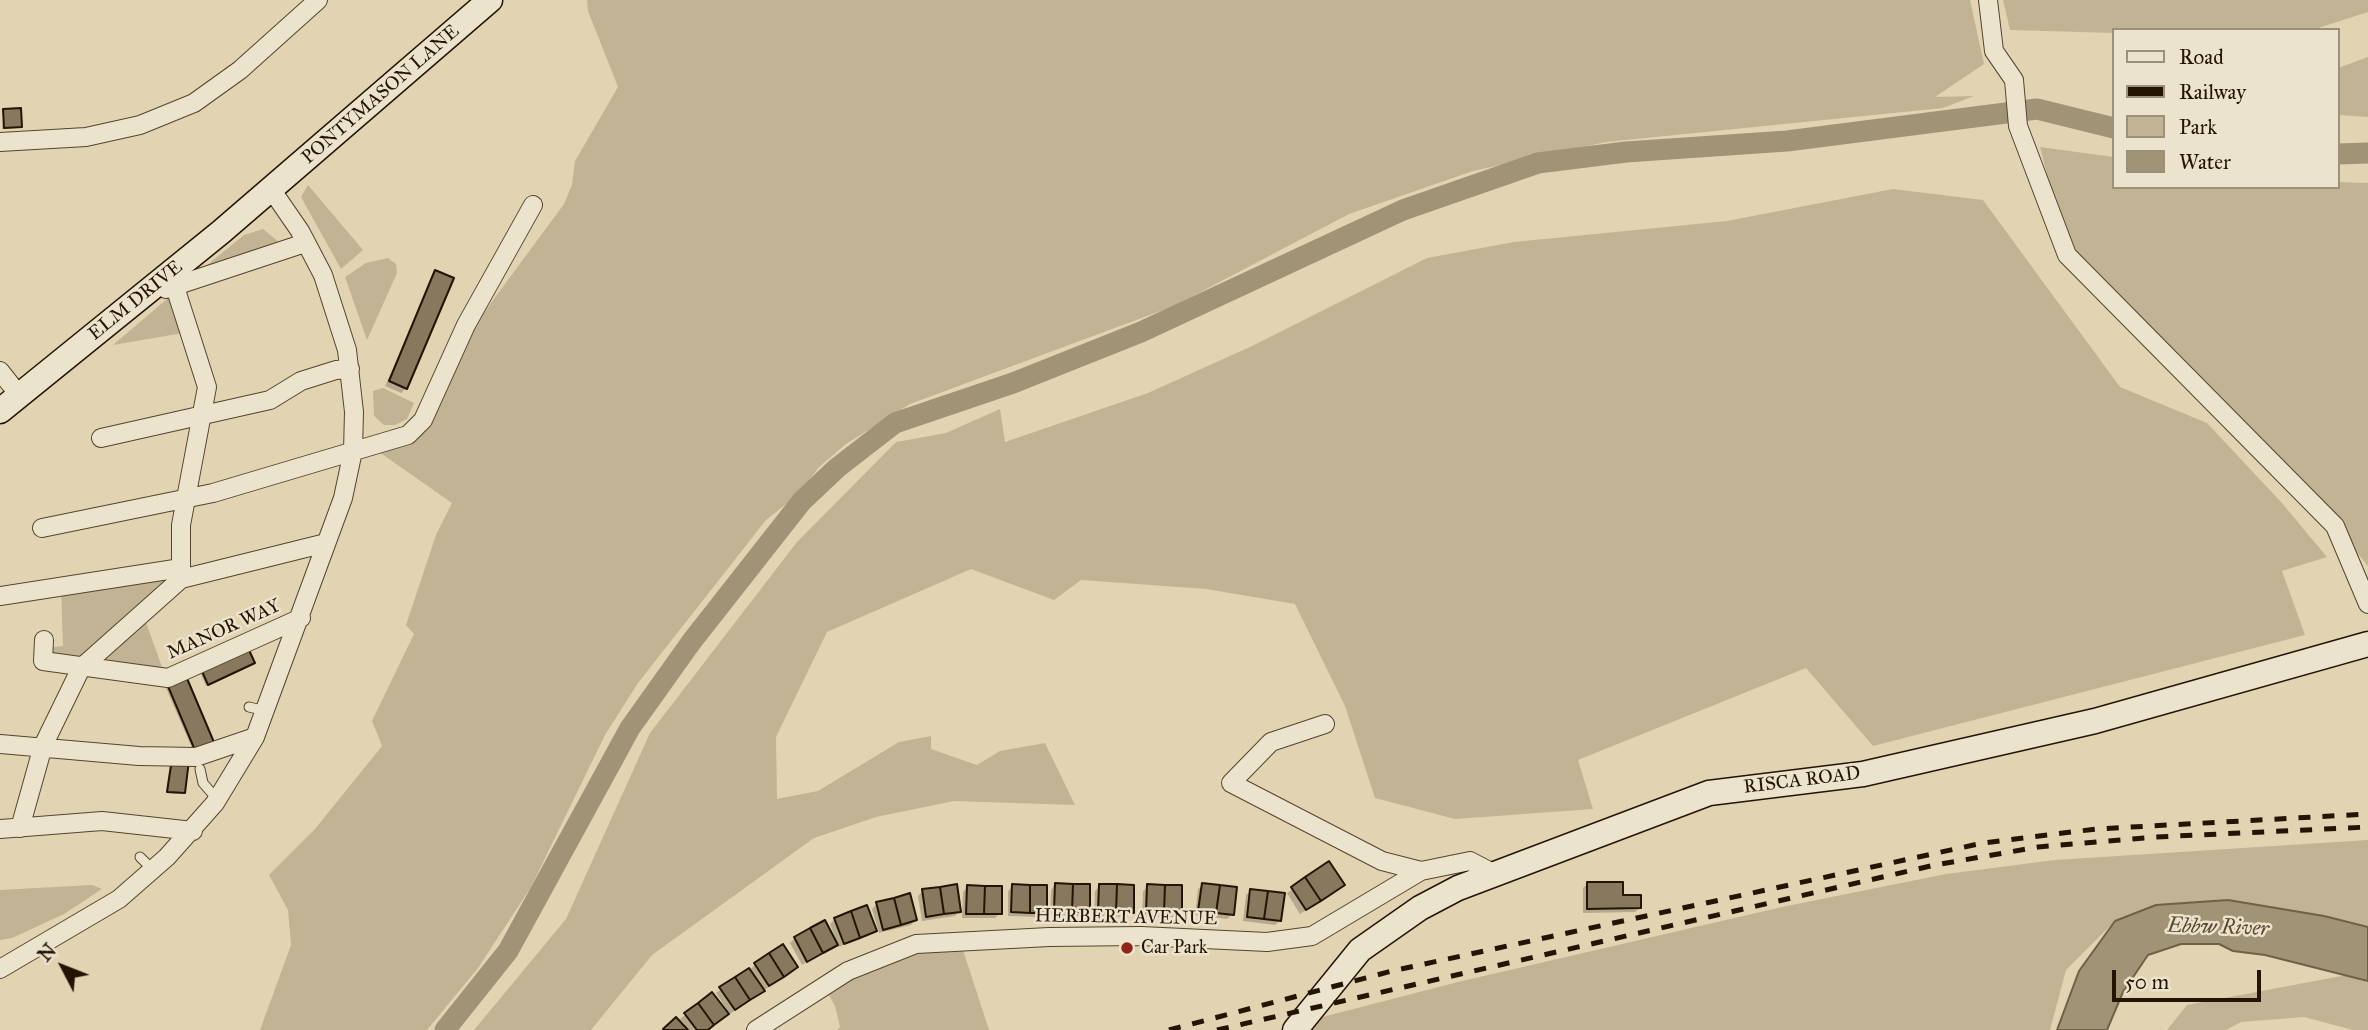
<!DOCTYPE html>
<html>
<head>
<meta charset="utf-8">
<style>
	body { margin:0 }
	#map { position:relative; width:2368px; height:1030px; overflow:hidden; background:#e2d4b2; font-family:"IM FELL Great Primer",serif }
	canvas { display:block }
	.legend { position:absolute; left:2112px; top:28px; width:228px; height:161px; box-sizing:border-box; background:#ece3cd; border:2px solid #9c907c; margin:0; padding:9px 12px; list-style:none; font-size:21px; color:#241402 }
	.legend li { display:flex; align-items:center; gap:14px; height:35px }
	.legend b { width:35px; border:2px solid #9c907c }
	.north { position:absolute; left:28px; top:932px; width:70px; height:70px; -webkit-text-stroke:5px #ece3cd; paint-order:stroke; rotate:312deg; font-size:19px; font-weight:700; line-height:28px; text-align:center; color:#241402 }
	.north::after { content:''; display:block; margin:auto; width:24px; height:32px; background:#241402; clip-path:polygon(50% 0,100% 100%,50% 72%,0 100%) }
	.scale { position:absolute; left:2112px; top:970px; width:149px; height:32px; box-sizing:border-box; border:4px solid #241402; border-top:0; padding-left:9px; font-size:21px; line-height:24px; white-space:nowrap; color:#241402; -webkit-text-stroke:5px #ece3cd; paint-order:stroke }
</style>
</head>
<body>
<div id="map">
<canvas width="2368" height="1030"></canvas>
<ul class="legend">
<li><b style="height:9px;background:#ece3cd"></b>Road</li>
<li><b style="height:9px;background:#241402"></b>Railway</li>
<li><b style="height:19px;background:#c2b394"></b>Park</li>
<li><b style="height:19px;background:#a19376"></b>Water</li>
</ul>
<div class="north">N</div>
<div class="scale">50 m</div>
</div>
<script>
const ctx = document.querySelector('canvas').getContext('2d');
ctx.lineJoin = 'round';
function paint(path, color) { ctx.fillStyle = color; ctx.fill(path, 'evenodd'); }
const shape = rows => new Path2D(rows.map(r => 'M' + r).join(''));
function trace(path, color, width, dash) { ctx.strokeStyle = color; ctx.lineWidth = width; ctx.lineCap = dash ? 'butt' : 'round'; ctx.setLineDash(dash || []); ctx.stroke(path); }
function label(font, color, halo, rows, align = 'center') {
  ctx.font = font + ' "IM FELL Great Primer",serif'; ctx.lineWidth = 5; ctx.setLineDash([]); ctx.textBaseline = 'middle'; ctx.strokeStyle = halo; ctx.fillStyle = color; for (const [text, x, y, turn = 0] of rows) {
    ctx.save(); ctx.translate(x, y); ctx.rotate((+turn || 0) * Math.PI / 180); ctx.textAlign = isNaN(turn) ? turn : align; if (halo) ctx.strokeText(text, 0, 0); ctx.fillText(text, 0, 0); ctx.restore();
  }
}
const green = shape([
	[587,0,1970,0,1984,64,1935,97,1974,96,1943,108,1606,142,1473,171,1349,214,1174,306,910,404,846,444,819,467,800,493,766,520,638,683,605,735,531,887,478,968,427,1030,260,1030,291,945,288,910,269,875,315,829,382,746,372,721,414,634,406,625,436,535,452,503,379,452,406,446,428,429,471,330,564,204,572,185,575,161,618,87,588,11],
	[2003,0,2368,0,2368,12,2312,30,2114,30,2114,33,2010,30],
	[2368,57,2368,117,2338,115,2338,68],
	[2040,147,2114,157,2114,187,2338,187,2338,182,2368,183,2368,566,2335,526,2068,257],
	[308,185,363,250,341,269,301,197],
	[1893,189,1983,200,2120,387,2207,423,2281,502,2327,557,2282,571,2305,635,1873,746,1806,668,1578,760,1593,809,1455,819,1375,798,1345,706,1295,604,1206,589,1081,580,1054,600,971,569,827,632,776,737,777,799,818,791,899,742,931,736,931,749,977,765,1000,751,1045,743,1075,805,954,801,876,817,814,838,652,955,591,1030,474,1030,566,919,650,733,797,542,896,442,946,433,1000,409,1005,442,1148,393,1252,346,1427,258,1514,242,1727,221],
	[263,229,280,243,190,279,244,235],
	[388,258,396,264,397,273,367,340,345,277,366,263],
	[174,293,183,333,113,345],
	[383,388,414,403,407,419,395,425,384,425,374,416,373,391],
	[181,568,143,614,166,678,43,661,44,648,63,646,61,587],
	[2368,840,2368,927,2324,916,2115,921,2066,970,2050,1030,1300,1030,1303,1022,1458,982,1782,907,1946,874,2055,860],
	[92,885,102,889,64,914,12,938,0,940,0,890],
	[963,950,989,1030,837,1030,840,1027,835,1006,826,990,884,963,926,952],
	[2368,971,2368,1030,2353,1030,2304,1017,2241,1022,2226,1030,2167,1030,2187,1005]
]);
const water = shape([
	[2228,900,2324,916,2368,927,2368,981,2265,955,2233,951,2219,944,2181,944,2148,955,2123,992,2107,1030,2057,1030,2079,971,2115,921,2156,905,2228,900]
]);
const shadow = shape([
	[4,111,20,126,18,128,2,129],
	[436,272,406,388,401,393,385,386],
	[251,664,206,686,200,672],
	[185,679,195,755,166,688],
	[170,763,184,792,182,794,166,793],
	[1329,864,1338,890,1300,914,1287,893],
	[1587,884,1621,896,1640,908,1635,912,1583,913,1583,888],
	[1055,885,1088,911,1083,916,1050,915,1051,890],
	[1203,885,1232,914,1227,919,1195,915,1198,889],
	[1013,886,1045,912,1041,917,1008,916,1008,891],
	[1100,886,1132,912,1127,917,1094,916,1095,891],
	[1148,886,1180,912,1175,917,1142,917,1143,891],
	[967,887,1000,913,995,918,962,918,963,892],
	[923,891,959,911,955,916,922,921,918,896],
	[1251,891,1280,920,1275,925,1243,921,1246,895],
	[877,904,915,920,911,925,879,933,872,909],
	[835,919,875,931,839,947,837,943,802,965,790,943,795,938,837,943,830,924],
	[782,946,792,971,707,1030,664,1030,676,1019,683,1027,685,1025,680,1019,712,994,725,1012,727,1010,716,993]
]);
const canal = shape([
	[2338,154,2368,153],
	[445,1030,508,951,630,728,692,641,802,501,837,468,895,423,1013,383,1141,332,1403,210,1538,163,1626,152,1787,141,2037,109,2114,128]
]);
const building = shape([
	[21,108,22,127,4,128,3,109,21,108],
	[435,270,454,278,407,389,389,381,435,270],
	[248,648,255,663,208,685,201,669,248,648],
	[186,676,216,747,197,755,167,684,186,676],
	[172,759,189,760,185,793,167,792,172,759],
	[1329,861,1345,885,1321,901,1305,877,1329,861],
	[1305,877,1321,901,1306,910,1291,887,1305,877],
	[1587,882,1623,882,1623,895,1641,895,1641,908,1587,909,1587,882],
	[1055,883,1073,884,1072,912,1054,911,1055,883],
	[1202,883,1220,885,1216,913,1198,911,1202,883],
	[957,884,961,912,944,914,940,887,957,884],
	[1012,884,1030,885,1030,913,1011,912,1012,884],
	[1073,884,1090,884,1090,912,1072,912,1073,884],
	[1099,884,1117,884,1116,913,1098,912,1099,884],
	[1117,884,1134,885,1134,913,1116,913,1117,884],
	[1147,884,1165,885,1164,913,1146,913,1147,884],
	[967,885,985,886,984,914,966,914,967,885],
	[1030,885,1047,885,1047,913,1030,913,1030,885],
	[1165,885,1182,885,1182,913,1164,913,1165,885],
	[1220,885,1237,887,1234,915,1216,913,1220,885],
	[985,886,1002,886,1002,914,984,914,985,886],
	[940,887,944,914,926,917,922,889,940,887],
	[1250,889,1268,891,1264,919,1247,917,1250,889],
	[1268,891,1285,893,1281,921,1264,919,1268,891],
	[910,893,917,920,901,925,894,898,910,893],
	[894,898,901,925,883,930,876,902,894,898],
	[867,905,877,931,860,938,851,911,867,905],
	[851,911,860,938,844,944,834,918,851,911],
	[825,920,838,945,823,953,810,928,825,920],
	[810,928,823,953,807,962,794,937,810,928],
	[783,944,798,967,784,977,769,953,783,944],
	[769,953,784,977,769,986,754,963,769,953],
	[749,968,765,991,750,1000,735,977,749,968],
	[735,977,750,1000,735,1010,719,987,735,977],
	[712,992,729,1014,714,1025,698,1003,712,992],
	[698,1003,714,1025,708,1030,697,1030,684,1013,698,1003],
	[676,1017,688,1030,664,1030,663,1029,676,1017]
]);
const lane = shape([
	[249,707,266,711],
	[200,769,203,783,217,799],
	[140,857,153,870]
]);
const street = shape([
	[1988,0,1994,51,2014,80,2018,126,2067,255,2335,526,2368,604],
	[0,142,86,137,140,125,194,103,240,70,318,0],
	[166,289,305,243],
	[0,371,19,395],
	[101,438,270,400,301,381,336,370,350,369],
	[42,528,213,493,408,435,423,420,466,325,533,205],
	[181,579,326,543],
	[0,596,181,568],
	[44,640,43,661,168,678,301,618],
	[1325,724,1271,742,1231,783,1382,861,1421,871],
	[0,744,139,756,196,757,255,737],
	[20,828,43,746,81,668,181,579,181,525,207,387,175,287],
	[0,829,102,821,193,831],
	[0,969,119,899,167,857,215,803,255,737,343,498,353,451,354,412,347,350,323,275,300,231,271,189],
	[756,1030,848,971,916,944,1049,937,1141,936,1267,942,1312,936,1421,871,1470,861,1495,874]
]);
const secondary = shape([
	[0,411,221,232,490,0],
	[1295,1030,1360,950,1420,908,1458,888,1709,793,1863,774,2095,721,2368,644]
]);
const rail = shape([
	[1169,1030,1392,971,1983,843,2096,829,2368,814],
	[1217,1030,1935,865,2038,847,2156,837,2368,827]
]);
const markers = [
	[1127,948,7,"#8f2418"]
];
const streetNames = [
	["PONTYMASON LANE",381,95,-41],
	["ELM DRIVE",136,301,-39],
	["MANOR WAY",224,630,-24],
	["RISCA ROAD",1802,781,-7],
	["HERBERT AVENUE",1126,918,1]
];
const poiNames = [
	["Car Park",1141,948]
];
const waterNames = [
	["Ebbw River",2218,928,2]
];
paint(green, '#c2b394');
paint(water, '#a19376');
trace(water, '#6f6048', 2);
paint(shadow, '#0003');
trace(canal, '#a19376', 21);
paint(building, '#87785e');
trace(building, '#241402', 2);
trace(lane, '#54442e', 11);
trace(street, '#54442e', 20);
trace(secondary, '#241402', 27);
trace(lane, '#ece3cd', 9);
trace(street, '#ece3cd', 18);
trace(secondary, '#ece3cd', 24);
trace(rail, '#241402', 5, [12, 12]);
for (const [x, y, r, color] of markers) { const dot = new Path2D(); dot.arc(x, y, r, 0, 2 * Math.PI); ctx.fillStyle = color; ctx.fill(dot); trace(dot, '#ece3cd', 2.5); }
label('19px', '#241402', '#ece3cd', streetNames);
label('19px', '#241402', '#ece3cd', poiNames, 'left');
label('italic 21px', '#564730', '#ece3cd', waterNames);
</script>
</body>
</html>
